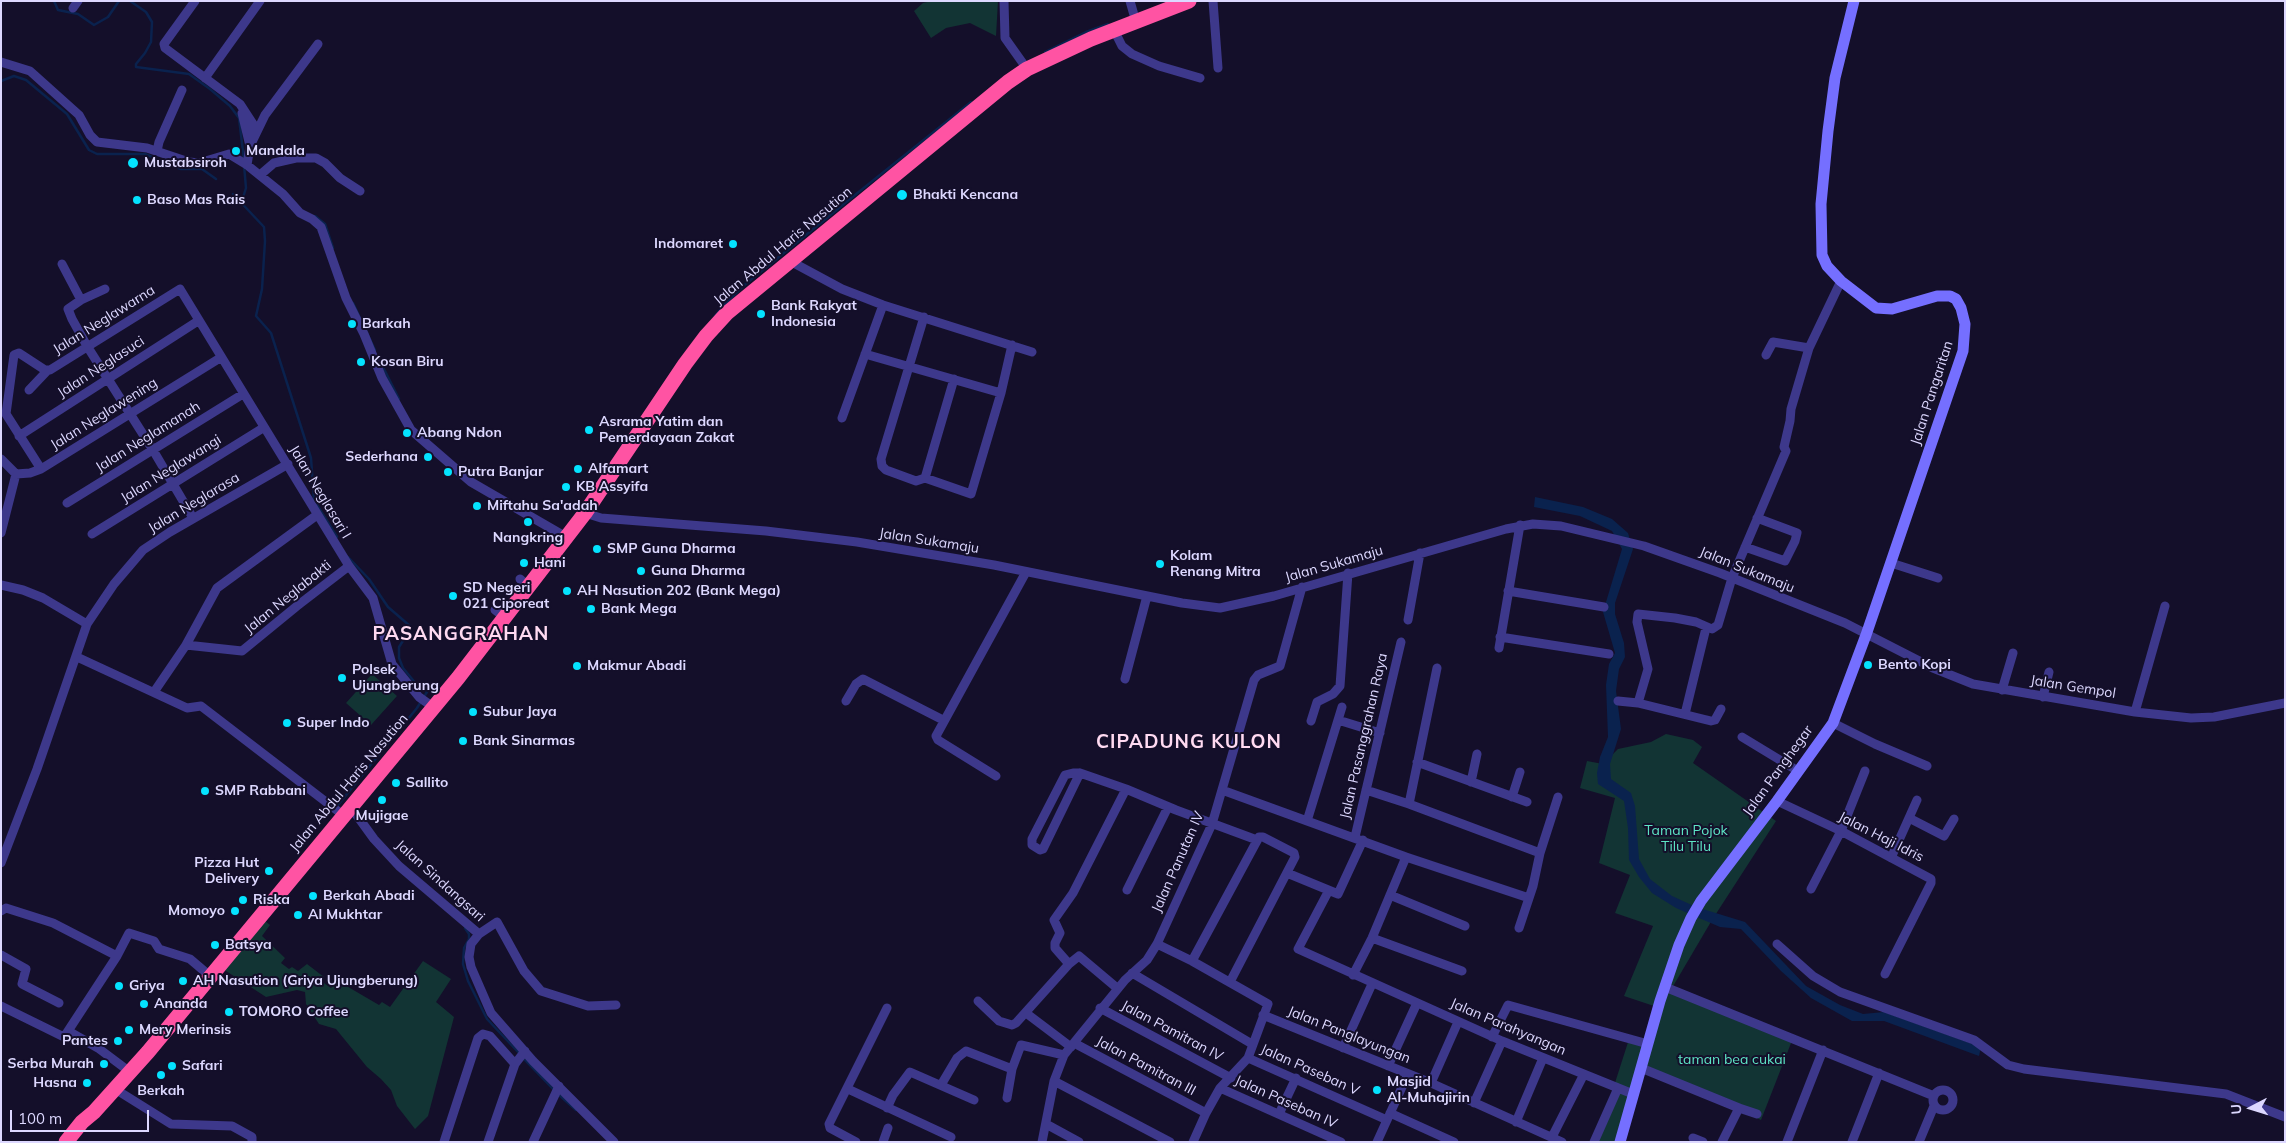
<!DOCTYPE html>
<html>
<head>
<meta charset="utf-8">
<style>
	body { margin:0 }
	#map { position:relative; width:2286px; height:1143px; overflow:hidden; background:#140f2a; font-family:Mulish,sans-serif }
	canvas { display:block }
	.frame { position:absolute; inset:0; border:2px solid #ddd8ff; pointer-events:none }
	.north { position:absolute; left:2226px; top:1083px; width:50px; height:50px; -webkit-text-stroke:4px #140f2a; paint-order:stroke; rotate:265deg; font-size:14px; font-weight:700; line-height:20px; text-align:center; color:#ddd8ff }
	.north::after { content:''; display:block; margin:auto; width:18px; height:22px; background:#ddd8ff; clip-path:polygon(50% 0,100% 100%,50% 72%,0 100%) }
	.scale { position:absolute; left:10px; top:1110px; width:139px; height:22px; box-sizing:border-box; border:2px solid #ddd8ff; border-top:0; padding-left:6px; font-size:15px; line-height:18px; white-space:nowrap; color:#ddd8ff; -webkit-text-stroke:4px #140f2a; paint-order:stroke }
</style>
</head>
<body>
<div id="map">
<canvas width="2286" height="1143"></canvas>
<div class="frame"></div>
<div class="north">U</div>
<div class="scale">100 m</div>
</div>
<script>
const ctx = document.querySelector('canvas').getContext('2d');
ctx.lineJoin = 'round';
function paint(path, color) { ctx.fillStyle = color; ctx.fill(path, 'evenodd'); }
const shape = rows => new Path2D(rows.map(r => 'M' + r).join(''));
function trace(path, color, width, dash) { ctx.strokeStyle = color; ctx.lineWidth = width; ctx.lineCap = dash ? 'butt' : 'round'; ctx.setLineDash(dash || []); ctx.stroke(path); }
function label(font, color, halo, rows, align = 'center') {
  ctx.font = font + ' Mulish,sans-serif'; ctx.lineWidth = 4; ctx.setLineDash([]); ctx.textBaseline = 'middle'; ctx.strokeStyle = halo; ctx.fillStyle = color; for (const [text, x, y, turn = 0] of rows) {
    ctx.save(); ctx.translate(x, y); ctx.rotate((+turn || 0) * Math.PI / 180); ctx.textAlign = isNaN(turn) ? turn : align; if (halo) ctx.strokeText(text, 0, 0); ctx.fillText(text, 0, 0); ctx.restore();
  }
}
const green = shape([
	[932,1,998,1,996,36,970,23,946,28,931,38,914,11,923,3],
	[372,674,397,696,371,725,346,703],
	[1666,734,1693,740,1702,747,1693,763,1776,821,1712,920,1672,988,1793,1038,1761,1120,1642,1066,1622,1142,1596,1142,1630,1036,1644,1039,1654,1006,1624,996,1653,926,1615,913,1630,875,1599,863,1615,798,1580,788,1587,761,1603,764,1618,749,1651,742],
	[265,921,270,925,262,936,285,958,281,963,289,969,292,967,298,971,307,964,324,977,324,983,331,988,338,981,379,1005,382,1002,390,1007,423,961,451,979,436,1002,454,1017,428,1116,415,1129,397,1106,391,1090,381,1079,367,1067,336,1029,319,1024,306,1004,305,992,297,990,266,997,223,969]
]);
const water = shape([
	[1535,497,1583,507,1612,519,1628,533,1633,549,1615,603,1615,614,1624,643,1625,657,1619,669,1616,691,1621,729,1610,764,1611,779,1631,793,1635,806,1639,859,1650,879,1672,896,1696,907,1745,922,1806,986,1840,1005,1863,1014,1884,1012,1981,1047,1979,1056,1884,1021,1852,1021,1811,998,1781,971,1741,929,1720,927,1676,908,1652,893,1639,877,1629,860,1628,828,1624,801,1598,784,1597,773,1600,757,1608,737,1606,685,1609,664,1615,653,1603,612,1622,549,1612,531,1580,516,1534,507]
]);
const stream = shape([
	[54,1,58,10,78,14,94,25,108,17,119,1],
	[130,1,146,12,152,22,151,42,145,53,136,64,136,67,189,74,210,89,230,106,239,118,244,160],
	[1045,52,1086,32,1108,24],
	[1,81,14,76,26,80,67,114,89,150,97,154,145,154,181,169,202,169,216,179],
	[233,194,264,227,265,241,262,289,256,316,271,333,311,458,314,500,337,537],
	[845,203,971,102],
	[241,204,246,188,244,165],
	[315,216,325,224,333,248],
	[353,303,375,350],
	[723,306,742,287,844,204],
	[715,316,720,310],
	[379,359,399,399],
	[338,805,417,708,427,692,417,685,403,668,399,658,399,647,408,633,410,626,388,607,369,579,348,557],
	[465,928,469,934,469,939,464,948,463,964,468,981,487,1019,520,1054],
	[523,1058,554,1090],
	[558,1094,576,1110]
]);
const street = shape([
	[195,1,164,44,165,48,240,104,253,124,255,136],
	[1004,1,1005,38,1027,69],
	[1130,1,1136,22],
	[1213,1,1218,68],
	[73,8,78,1],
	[1114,30,1122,46,1132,54,1159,66,1200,78],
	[1,62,30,71,79,115,90,135,97,142,147,148,189,162,199,163,229,154,247,165,283,194,300,213,312,219,321,227,346,298,364,334,382,378,411,430,471,482,566,537],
	[205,78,260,1],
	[242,113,250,146],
	[157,151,159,142,182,90],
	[247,165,250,146,265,115,318,44],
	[260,175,274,163,296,158,316,158,325,163,340,178,360,191],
	[790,261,842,289,883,305,1032,352],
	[62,264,81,300,68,309,72,319,87,346,153,450,193,518],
	[81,300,105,289],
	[924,317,881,459,882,466,886,470,916,481,925,478,954,379],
	[865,354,1001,393],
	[1766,355,1773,342,1809,348],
	[29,390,47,371],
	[842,418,883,305],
	[19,436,198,321],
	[1,459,16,474,30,473,41,469,220,358],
	[41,469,6,414,14,355,19,353,45,370,50,370,180,289,349,566,373,598,392,664,419,697,433,707],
	[925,478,971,494,1001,393,1012,345],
	[67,503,243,394],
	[585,513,601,518,766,531,857,542,994,565,1182,603,1220,608,1274,596,1506,529,1533,524,1561,526,1644,546,1720,573,1845,623,1933,668,1973,684,2135,712,2191,718,2214,717,2285,703],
	[1,533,16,474],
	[92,534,263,428],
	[1745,547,1785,561,1795,541,1797,533,1757,518],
	[1891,563,1938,578],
	[520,579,528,586],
	[1,585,23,590,43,598,87,624],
	[1508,591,1604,607],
	[495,610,504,617],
	[1408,620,1420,553],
	[1500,637,1609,654],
	[186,645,242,651,297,606,349,566],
	[1499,648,1520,525],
	[77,657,187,708,201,706,343,815],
	[1437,668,1409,804,1540,853,1533,886,1519,928],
	[1125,679,1147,596],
	[2002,690,2013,653],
	[154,692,186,645,217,588,317,515],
	[2043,697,2049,672],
	[846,701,856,684,863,679,943,720],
	[1618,701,1638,703,1711,721,1715,720,1721,709],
	[1638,703,1648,669,1637,622,1638,614,1675,618,1696,622,1712,629,1718,625,1732,578,1786,451,1784,447,1790,421,1791,409,1809,348,1841,281],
	[2135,712,2165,606],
	[1685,714,1706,628],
	[1338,720,1380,733],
	[1311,721,1317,702,1333,694,1340,686,1348,573],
	[1833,723,1875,744,1927,766],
	[1742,737,1798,771],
	[1417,762,1527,802],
	[1080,773,1043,849,1040,850,1032,845,1032,839,1065,775,1073,773,1080,773,1126,789,1176,810,1257,840],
	[996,776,938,740,936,736,1026,572],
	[1471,782,1477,754],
	[1222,790,1406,857,1372,938,1353,975],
	[1366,790,1409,804],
	[1512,797,1520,772],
	[1777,801,1841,831,1931,879,1931,883,1885,974],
	[350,806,374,839,399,866,479,934],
	[1909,818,1944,836,1954,819],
	[1307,821,1342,707],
	[1355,837,1401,642],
	[1540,853,1558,797],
	[1406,857,1529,898],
	[1891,858,1917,800],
	[1,863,37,769,87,624,114,584,143,550,170,532,288,464],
	[1287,873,1338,894,1363,840],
	[1811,889,1841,831,1865,771],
	[1127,890,1168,807],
	[1328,892,1298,949,1502,1041,1633,1094],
	[1390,895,1465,926],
	[1,911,6,908,53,923,117,956,68,1031,98,1048,130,1072],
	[1372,938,1462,971],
	[1157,944,1192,961,1268,1004,1248,1058,1220,1088,1206,1113,1193,1142],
	[1777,944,1813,976,1840,992,1974,1040,2008,1065,2024,1069,2226,1094,2285,1117],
	[1,955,26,969,22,984,59,1003],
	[117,956,129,933,154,941,159,949,190,959,210,976],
	[1192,961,1259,837,1263,837,1294,853,1295,857,1230,982],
	[1069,964,1055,948,1055,943,1060,933,1054,920,1073,893,1126,789],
	[1132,973,1252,1044],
	[1665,987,1934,1096],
	[978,1001,999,1021,1012,1025,1016,1023,1069,964,1079,956,1117,988],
	[1,1006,64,1037,68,1031],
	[1100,1008,1231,1078],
	[1026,1013,1071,1047],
	[1263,1015,1431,1083,1562,1142],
	[1492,1037,1508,1005,1648,1044],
	[1074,1043,1206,1113],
	[1343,1048,1372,984],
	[1248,1058,1387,1120],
	[1388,1066,1417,1003],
	[1641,1068,1739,1108,1722,1142],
	[1054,1081,1170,1142],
	[1431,1083,1458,1022],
	[941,1085,957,1058,966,1051,1012,1069,1021,1045,1064,1055],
	[1220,1088,1341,1142],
	[115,1089,171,1124,232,1126,252,1137,252,1142],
	[848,1089,951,1137],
	'1933 1100a10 10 0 1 1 20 0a10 10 0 1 1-20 0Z',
	[1007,1098,1012,1069],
	[1474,1103,1502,1041],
	[887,1108,893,1095,910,1072,974,1100],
	[1739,1108,1757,1114],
	[1390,1113,1454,1142],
	[1279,1114,1296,1078],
	[1516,1122,1543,1058],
	[1046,1124,1079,1142],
	[1552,1137,1584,1074],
	[1693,1138,1703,1142],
	[444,1142,478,1038,483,1034,490,1036,515,1064],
	[488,1142,515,1064,525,1051],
	[533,1142,559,1086],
	[614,1142,533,1061,491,1013,471,967,469,957,471,944,479,934,497,922,524,971,541,991,588,1006,616,1005],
	[856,1142,830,1128,829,1124,887,1008],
	[883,1142,888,1128],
	[1042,1142,1054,1081,1064,1055,1125,980,1147,960,1157,944,1212,824,1254,680,1258,675,1280,666,1302,587],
	[1377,1142,1408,1074],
	[1594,1142,1618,1088],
	[1787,1142,1823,1050],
	[1852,1142,1879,1073],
	[1919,1142,1934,1106]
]);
const secondary = shape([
	[1620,1142,1660,1001,1679,945,1691,918,1701,901,1777,801,1833,723,1866,635,1963,351,1965,324,1961,308,1956,299,1950,296,1937,296,1892,309,1876,308,1841,281,1827,266,1822,255,1821,204,1828,131,1835,78,1854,1]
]);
const highway = shape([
	[66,1142,82,1122,94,1112,148,1052,458,678,585,513,685,364,706,336,727,313,1008,82,1027,69,1091,39,1189,1]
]);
const markers = [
	[236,151,5,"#04e3ff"],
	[133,163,6,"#04e3ff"],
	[902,195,6,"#04e3ff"],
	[137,200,5,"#04e3ff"],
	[733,244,5,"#04e3ff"],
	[761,314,5,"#04e3ff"],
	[352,324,5,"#04e3ff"],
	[361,362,5,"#04e3ff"],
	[589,430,5,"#04e3ff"],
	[407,433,5,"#04e3ff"],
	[428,457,5,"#04e3ff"],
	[578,469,5,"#04e3ff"],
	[448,472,5,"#04e3ff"],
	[566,487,5,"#04e3ff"],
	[477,506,5,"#04e3ff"],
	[528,522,5,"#04e3ff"],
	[597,549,5,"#04e3ff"],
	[524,563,5,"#04e3ff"],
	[1160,564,5,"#04e3ff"],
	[641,571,5,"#04e3ff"],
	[567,591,5,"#04e3ff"],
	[453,596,5,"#04e3ff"],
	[591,609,5,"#04e3ff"],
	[1868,665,5,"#04e3ff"],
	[577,666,5,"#04e3ff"],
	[342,678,5,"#04e3ff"],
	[473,712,5,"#04e3ff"],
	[287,723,5,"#04e3ff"],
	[463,741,5,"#04e3ff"],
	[396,783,5,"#04e3ff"],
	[205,791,5,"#04e3ff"],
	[382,800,5,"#04e3ff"],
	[269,871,5,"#04e3ff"],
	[313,896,5,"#04e3ff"],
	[243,900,5,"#04e3ff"],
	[235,911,5,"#04e3ff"],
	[298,915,5,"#04e3ff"],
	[215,945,5,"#04e3ff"],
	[183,981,5,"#04e3ff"],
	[119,986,5,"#04e3ff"],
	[144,1004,5,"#04e3ff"],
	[229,1012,5,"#04e3ff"],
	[129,1030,5,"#04e3ff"],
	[118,1041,5,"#04e3ff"],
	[104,1064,5,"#04e3ff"],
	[172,1066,5,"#04e3ff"],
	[161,1075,5,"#04e3ff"],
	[87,1083,5,"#04e3ff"],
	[1377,1090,5,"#04e3ff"]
];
const poiNames = [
	["Mandala",246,151],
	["Mustabsiroh",144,163],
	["Bhakti Kencana",913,195],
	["Baso Mas Rais",147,200],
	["Indomaret",723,244,"right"],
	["Bank Rakyat",771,306],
	["Indonesia",771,322],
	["Barkah",362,324],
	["Kosan Biru",371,362],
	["Asrama Yatim dan",599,422],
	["Pemerdayaan Zakat",599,438],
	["Abang Ndon",417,433],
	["Sederhana",418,457,"right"],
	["Alfamart",588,469],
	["Putra Banjar",458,472],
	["KB Assyifa",576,487],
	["Miftahu Sa'adah",487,506],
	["Nangkring",528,538,"center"],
	["SMP Guna Dharma",607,549],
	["Kolam",1170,556],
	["Renang Mitra",1170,572],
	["Hani",534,563],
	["Guna Dharma",651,571],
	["SD Negeri",463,588],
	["021 Ciporeat",463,604],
	["AH Nasution 202 (Bank Mega)",577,591],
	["Bank Mega",601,609],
	["Bento Kopi",1878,665],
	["Makmur Abadi",587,666],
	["Polsek",352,670],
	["Ujungberung",352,686],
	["Subur Jaya",483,712],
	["Super Indo",297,723],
	["Bank Sinarmas",473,741],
	["Sallito",406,783],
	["SMP Rabbani",215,791],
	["Mujigae",382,816,"center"],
	["Pizza Hut",259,863,"right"],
	["Delivery",259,879,"right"],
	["Berkah Abadi",323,896],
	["Riska",253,900],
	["Momoyo",225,911,"right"],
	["Al Mukhtar",308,915],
	["Batsya",225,945],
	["AH Nasution (Griya Ujungberung)",193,981],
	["Griya",129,986],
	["Ananda",154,1004],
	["TOMORO Coffee",239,1012],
	["Mery Merinsis",139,1030],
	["Pantes",108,1041,"right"],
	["Serba Murah",94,1064,"right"],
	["Safari",182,1066],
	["Masjid",1387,1082],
	["Al-Muhajirin",1387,1098],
	["Hasna",77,1083,"right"],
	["Berkah",161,1091,"center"]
];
const streetNames = [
	["Jalan Abdul Haris Nasution",783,246,-40],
	["Jalan Neglawarna",104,320,-32],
	["Jalan Neglasuci",101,367,-33],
	["Jalan Pangaritan",1932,393,-72],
	["Jalan Neglawening",104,414,-32],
	["Jalan Neglamanah",148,437,-32],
	["Jalan Neglawangi",171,469,-32],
	["Jalan Neglasari I",320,492,59],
	["Jalan Neglarasa",194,503,-31],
	["Jalan Sukamaju",929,541,9],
	["Jalan Sukamaju",1334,564,-16],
	["Jalan Sukamaju",1747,570,22],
	["Jalan Neglabakti",288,597,-39],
	["Jalan Gempol",2073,687,9],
	["Jalan Pasanggrahan Raya",1364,736,-77],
	["Jalan Panghegar",1778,771,-54],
	["Jalan Abdul Haris Nasution",349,783,-50],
	["Jalan Haji Idris",1881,837,27],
	["Jalan Panutan IV",1178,862,-66],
	["Jalan Sindangsari",440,881,42],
	["Jalan Parahyangan",1508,1027,23],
	["Jalan Pamitran IV",1172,1031,28],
	["Jalan Panglayungan",1349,1035,22],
	["Jalan Pamitran III",1146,1066,28],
	["Jalan Paseban V",1310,1070,24],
	["Jalan Paseban IV",1286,1102,24]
];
const parkNames = [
	["Taman Pojok",1686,831],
	["Tilu Tilu",1686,847],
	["taman bea cukai",1732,1060]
];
const districtNames = [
	["PASANGGRAHAN",461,634],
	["CIPADUNG KULON",1189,742]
];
paint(green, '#123434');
paint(water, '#0a224e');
trace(stream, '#0a224e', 2.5);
trace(street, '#3d388b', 9);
trace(secondary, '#756fff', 11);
trace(highway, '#ff53a3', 15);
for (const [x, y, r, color] of markers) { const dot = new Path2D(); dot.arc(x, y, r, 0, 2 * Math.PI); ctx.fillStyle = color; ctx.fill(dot); trace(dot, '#140f2a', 2); }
label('bold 14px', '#ddd8ff', '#140f2a', poiNames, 'left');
label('14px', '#ddd8ff', '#140f2a', streetNames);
label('14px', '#5ee5c5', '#140f2a', parkNames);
ctx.letterSpacing = '1px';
label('bold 19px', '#ffdaf1', '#140f2a', districtNames);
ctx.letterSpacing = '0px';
</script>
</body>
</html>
